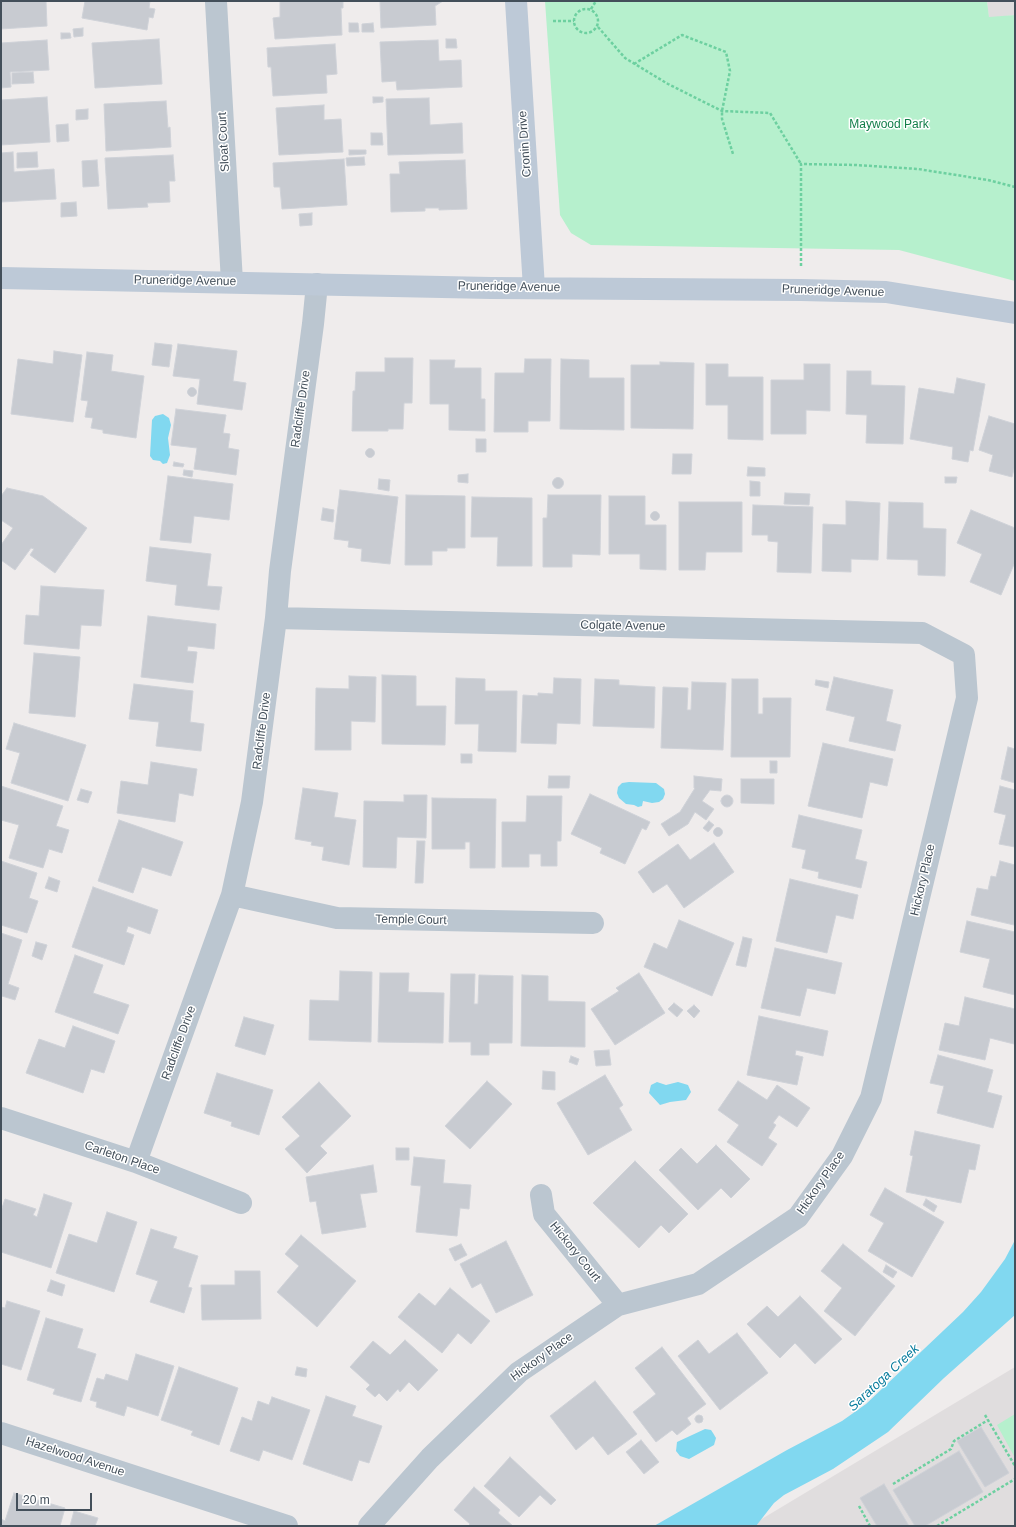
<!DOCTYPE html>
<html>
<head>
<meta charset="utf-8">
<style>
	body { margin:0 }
	#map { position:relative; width:1016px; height:1527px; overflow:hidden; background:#efecec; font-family:Arial,sans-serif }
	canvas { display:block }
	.frame { position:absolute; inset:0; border:2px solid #434f5a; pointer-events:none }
	.scale { position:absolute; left:16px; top:1493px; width:76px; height:18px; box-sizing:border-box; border:2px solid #434f5a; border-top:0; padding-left:5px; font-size:12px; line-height:14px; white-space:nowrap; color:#434f5a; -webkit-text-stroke:3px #fff; paint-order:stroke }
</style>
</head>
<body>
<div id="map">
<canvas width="1016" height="1527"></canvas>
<div class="frame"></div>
<div class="scale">20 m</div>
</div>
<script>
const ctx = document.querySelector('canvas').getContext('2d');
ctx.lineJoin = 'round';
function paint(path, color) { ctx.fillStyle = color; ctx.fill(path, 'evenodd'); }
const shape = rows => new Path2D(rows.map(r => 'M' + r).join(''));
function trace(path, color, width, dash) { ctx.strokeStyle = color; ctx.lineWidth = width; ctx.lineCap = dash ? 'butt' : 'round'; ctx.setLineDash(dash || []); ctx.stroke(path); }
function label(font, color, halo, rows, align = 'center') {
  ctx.font = font + ' Arial,sans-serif'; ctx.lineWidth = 3; ctx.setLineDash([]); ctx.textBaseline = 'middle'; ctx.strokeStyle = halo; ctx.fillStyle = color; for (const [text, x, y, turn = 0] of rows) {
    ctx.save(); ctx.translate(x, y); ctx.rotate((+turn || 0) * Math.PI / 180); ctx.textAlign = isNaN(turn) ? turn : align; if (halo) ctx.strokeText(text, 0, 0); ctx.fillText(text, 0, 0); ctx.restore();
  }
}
const education = shape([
	[987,1,1015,1,1015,15,989,18],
	[1015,1367,1015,1526,750,1526]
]);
const green = shape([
	[545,1,987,1,989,17,1015,15,1015,281,899,250,591,245,571,233,560,215],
	[1015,1414,1015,1458,997,1425]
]);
const water = shape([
	[163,414,169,418,171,425,168,438,170,455,167,463,163,464,160,461,153,460,150,456,152,420,155,416],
	[629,782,656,783,664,789,665,794,663,799,659,802,652,803,643,801,642,806,638,807,634,805,626,804,619,798,617,793,618,787,622,783],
	[657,1082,666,1085,678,1082,688,1085,691,1092,686,1100,670,1102,660,1105,649,1093,651,1085],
	[1015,1240,1015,1315,944,1378,888,1432,833,1469,784,1495,774,1503,756,1526,654,1526,787,1450,842,1421,866,1404,963,1312,981,1292,1005,1259],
	[705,1429,711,1430,713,1433,716,1438,714,1445,689,1459,680,1456,676,1451,677,1442]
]);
const building = shape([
	[1,1,46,1,47,26,1,29,1,1],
	[85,1,150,1,149,8,155,9,153,18,149,17,147,30,82,18,85,1],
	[280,1,343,1,343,8,341,8,342,35,275,39,273,18,280,17,280,1],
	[380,1,443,1,435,6,436,25,381,28,380,1],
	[349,23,358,23,359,32,349,32,349,23],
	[373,23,374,32,362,32,362,24,373,23],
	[83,28,83,36,74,37,73,29,83,28],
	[61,33,70,33,71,38,61,39,61,33],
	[159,39,162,84,95,88,92,43,159,39],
	[446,39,456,39,457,48,446,48,446,39],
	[47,40,49,70,10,72,11,87,1,88,1,43,47,40],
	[438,40,439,61,461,60,462,87,397,90,396,81,382,82,380,42,438,40],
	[335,44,337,74,326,75,327,93,273,96,271,67,268,67,267,48,335,44],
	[33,72,34,83,12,84,12,73,33,72],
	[47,97,50,142,1,145,1,100,47,97],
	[373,97,383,97,383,102,373,103,373,97],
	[429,98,430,125,462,123,463,153,388,155,386,99,429,98],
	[166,101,168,128,170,127,171,147,106,151,104,104,166,101],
	[324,105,324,120,341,119,343,152,279,155,276,108,324,105],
	[88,109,88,119,76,120,76,110,88,109],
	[68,124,69,141,57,142,56,125,68,124],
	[371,133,382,133,383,145,371,145,371,133],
	[349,150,366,150,366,154,349,155,349,150],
	[13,152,14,172,54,169,56,199,1,202,1,153,13,152],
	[37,152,38,167,17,168,17,153,37,152],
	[173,155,175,181,169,181,170,202,147,203,148,207,108,209,105,158,173,155],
	[364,157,365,165,347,166,346,158,364,157],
	[344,159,347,205,282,209,280,187,274,187,273,163,344,159],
	[97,160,99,186,83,187,82,161,97,160],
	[465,160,467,209,439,210,439,208,425,208,425,211,391,212,390,174,400,174,399,162,465,160],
	[76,202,77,216,61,217,61,203,76,202],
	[312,213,312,225,300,226,299,214,312,213],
	[155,343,172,345,169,367,152,365,155,343],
	[178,344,237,351,233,381,246,383,242,410,197,404,200,379,173,376,178,344],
	[54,351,82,355,73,422,11,414,18,359,53,364,54,351],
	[87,352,113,355,111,371,144,376,136,438,103,433,103,430,91,428,93,418,85,417,88,401,81,400,87,352],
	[385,358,413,358,412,403,404,403,403,429,388,429,388,431,352,431,353,391,355,391,356,372,385,372,385,358],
	[525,359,551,359,550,421,528,421,528,432,494,432,495,373,524,373,525,359],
	[561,359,589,360,589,378,624,378,624,430,560,429,561,359],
	[430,360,455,360,454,368,481,368,481,399,485,399,485,431,449,430,449,404,430,404,430,360],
	[660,362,694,363,693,429,631,428,631,365,660,365,660,362],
	[706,364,728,364,728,377,763,377,763,440,728,439,728,405,706,405,706,364],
	[804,364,830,364,830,411,806,410,806,434,771,434,771,380,804,380,804,364],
	[847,371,871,371,871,385,905,386,903,444,866,443,867,415,846,414,847,371],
	[957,378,985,384,973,451,970,450,968,462,952,459,953,447,910,439,919,388,954,394,957,378],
	'187.5 392a4.5 4.5 0 1 1 9 0a4.5 4.5 0 1 1-9 0Z',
	[176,409,226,415,223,433,230,434,228,448,239,450,236,475,194,469,197,448,171,445,176,409],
	[989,416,1015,424,1015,465,1012,477,989,471,993,455,979,450,989,416],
	[476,439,486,439,486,452,476,452,476,439],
	'365.5 453a4.5 4.5 0 1 1 9 0a4.5 4.5 0 1 1-9 0Z',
	[673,454,692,454,691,474,672,474,673,454],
	[174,462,184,464,183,467,173,466,174,462],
	[748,467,765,468,765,476,747,476,748,467],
	[184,470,193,471,192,477,183,475,184,470],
	[468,474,468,483,458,482,458,475,468,474],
	[168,476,233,484,229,520,194,516,191,543,160,540,168,476],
	[945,477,957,477,956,483,945,483,945,477],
	'552.5 483a5.5 5.5 0 1 1 11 0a5.5 5.5 0 1 1-11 0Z',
	[379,479,390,480,389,491,378,489,379,479],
	[750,481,760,482,760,496,750,496,750,481],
	[7,488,43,496,87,528,55,573,30,555,34,549,31,548,15,570,1,560,1,545,13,528,1,520,1,496,7,488],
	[340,490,398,497,390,564,361,561,362,549,348,547,349,541,334,539,340,490],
	[785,493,810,494,809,505,784,504,785,493],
	[406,495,465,496,465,548,447,548,447,551,432,551,432,565,405,565,406,495],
	[548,495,601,495,600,555,572,554,572,567,543,567,543,518,547,518,548,495],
	[609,496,645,496,645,525,666,525,666,570,640,569,640,554,609,554,609,496],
	[472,497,532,498,532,566,497,566,498,537,471,537,472,497],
	[846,501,880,503,878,560,851,559,851,572,822,571,823,524,846,525,846,501],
	[679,502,742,502,742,552,706,552,705,570,679,570,679,502],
	[889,502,923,503,923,528,946,529,945,576,918,575,918,560,887,559,889,502],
	[753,505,813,507,811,573,777,572,778,542,768,541,768,535,752,535,753,505],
	[323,508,334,510,333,522,321,520,323,508],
	[971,510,1015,528,1015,562,1001,595,970,582,982,554,957,543,971,510],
	'650.5 516a4.5 4.5 0 1 1 9 0a4.5 4.5 0 1 1-9 0Z',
	[150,547,211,554,207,586,222,587,219,610,175,605,177,585,146,581,150,547],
	[41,586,104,590,101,626,81,625,79,649,24,644,26,615,39,616,41,586],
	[148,616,216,624,214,649,188,646,187,651,197,652,193,683,141,677,148,616],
	[34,653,80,657,75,717,29,713,34,653],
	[382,675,416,676,416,706,446,706,445,745,382,744,382,675],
	[349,676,376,677,375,722,351,721,351,750,315,750,316,688,349,689,349,676],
	[834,677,893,690,886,721,901,725,895,751,849,741,855,717,826,710,834,677],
	[456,678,485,679,485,691,517,691,516,752,478,751,479,724,455,724,456,678],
	[554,678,581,679,580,724,557,723,556,744,521,743,523,695,538,696,538,693,553,694,554,678],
	[595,679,619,680,619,685,655,687,654,728,593,726,595,679],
	[732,679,758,679,758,714,763,714,763,698,791,698,790,757,731,757,732,679],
	[816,680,829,682,828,688,815,685,816,680],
	[692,682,726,683,723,750,661,748,663,687,688,688,687,710,691,710,692,682],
	[134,684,193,691,190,722,204,724,201,751,156,746,159,722,129,719,134,684],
	[14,723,86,745,68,801,11,783,20,753,6,749,14,723],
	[823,743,893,759,887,786,870,782,862,818,808,806,823,743],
	[1008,747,1015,749,1015,783,1001,779,1008,747],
	[461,754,472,754,472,763,461,763,461,754],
	[770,761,777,761,777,773,770,773,770,761],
	[151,762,197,769,193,796,179,793,175,822,117,813,121,781,148,785,151,762],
	[549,776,570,776,569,788,548,788,549,776],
	[694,776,722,779,721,791,710,790,702,801,714,809,706,820,695,812,688,824,669,836,661,824,680,812,695,788,694,788,694,776],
	[741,779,774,779,774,804,741,803,741,779],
	[1,786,63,806,56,826,69,830,62,853,49,849,43,868,9,858,19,825,1,820,1,786],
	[1000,786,1015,790,1015,847,999,844,1006,815,994,812,1000,786],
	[303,788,338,793,334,817,356,820,349,865,322,860,324,847,311,845,312,842,295,839,303,788],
	[81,789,92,792,88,803,77,800,81,789],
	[590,794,650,822,646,830,642,828,625,864,600,853,602,848,571,834,590,794],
	'721 801a6 6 0 1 1 12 0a6 6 0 1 1-12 0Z',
	[404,795,427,795,426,838,397,837,396,868,363,867,364,801,404,802,404,795],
	[527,796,562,796,561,841,557,841,557,866,541,866,541,854,529,854,529,867,502,867,502,822,526,822,527,796],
	[432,798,496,799,495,868,470,868,470,842,465,842,465,849,432,849,432,798],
	[799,815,862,830,855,859,867,862,861,888,818,878,819,872,802,868,806,850,792,847,799,815],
	[119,820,183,842,171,876,142,867,133,893,98,881,119,820],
	[709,821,714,825,708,832,703,828,709,821],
	'713.5 832a4.5 4.5 0 1 1 9 0a4.5 4.5 0 1 1-9 0Z',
	[417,841,425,841,423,883,415,883,417,841],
	[714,843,734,872,684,908,667,884,653,893,638,872,678,844,690,860,714,843],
	[1,861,37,873,29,898,38,901,27,933,1,925,1,861],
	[1000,861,1015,865,1015,920,1014,925,971,915,977,888,988,890,991,876,996,877,1000,861],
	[49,877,60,881,57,892,45,888,49,877],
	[790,879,858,895,853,919,836,915,827,953,776,941,790,879],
	[93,887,158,910,150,934,128,926,126,932,134,935,124,965,72,947,93,887],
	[679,920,734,943,712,996,644,967,654,943,667,949,679,920],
	[967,921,1015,932,1015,995,983,987,990,959,960,952,967,921],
	[1,933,22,940,8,984,19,988,15,1000,2,996,1,999,1,933],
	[743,937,752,939,746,967,736,965,743,937],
	[36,942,47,945,42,960,32,956,36,942],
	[775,948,842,963,835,994,807,988,800,1016,761,1008,775,948],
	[75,955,103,965,93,993,129,1005,118,1034,55,1012,75,955],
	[340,971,372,972,371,1042,309,1040,310,1000,339,1001,340,971],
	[380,973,409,973,408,992,444,993,443,1043,378,1042,380,973],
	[639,973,665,1013,615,1045,591,1009,619,991,616,988,639,973],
	[451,974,475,974,474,1004,478,1004,479,975,513,976,512,1043,489,1043,489,1055,471,1055,471,1042,449,1042,451,974],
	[522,975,548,976,548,1001,585,1002,585,1047,521,1046,522,975],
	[965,997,1015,1009,1014,1044,990,1038,985,1060,939,1050,945,1023,959,1026,965,997],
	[674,1003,683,1010,677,1017,668,1009,674,1003],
	[694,1005,700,1011,694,1018,687,1011,694,1005],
	[759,1016,828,1031,823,1056,796,1050,795,1055,803,1057,797,1085,747,1075,759,1016],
	[244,1017,274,1025,265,1055,235,1046,244,1017],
	[73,1026,115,1041,104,1073,91,1069,83,1093,26,1073,39,1039,65,1048,73,1026],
	[609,1050,611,1065,596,1066,594,1051,609,1050],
	[938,1055,993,1070,987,1092,1002,1096,993,1128,937,1113,944,1086,930,1083,938,1055],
	[571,1056,579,1059,577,1065,569,1062,571,1056],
	[543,1071,555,1072,555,1090,542,1089,543,1071],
	[217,1073,273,1090,259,1135,231,1126,232,1122,204,1113,217,1073],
	[605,1075,623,1105,619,1108,632,1130,588,1155,557,1103,605,1075],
	[487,1081,512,1104,470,1149,445,1126,487,1081],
	[738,1081,767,1100,777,1085,810,1108,797,1127,779,1115,773,1123,776,1125,768,1138,777,1144,762,1166,727,1142,739,1125,718,1110,738,1081],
	[319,1082,351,1116,320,1146,327,1153,307,1173,285,1149,300,1136,282,1117,319,1082],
	[915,1131,980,1145,975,1170,969,1169,961,1203,906,1192,913,1156,910,1155,915,1131],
	[716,1145,750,1179,731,1198,721,1188,698,1210,659,1170,681,1148,697,1164,716,1145],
	[396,1148,409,1148,409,1160,396,1160,396,1148],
	[414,1157,445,1160,443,1183,471,1185,469,1209,460,1208,457,1236,416,1232,421,1186,411,1185,414,1157],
	[635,1161,688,1214,669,1233,661,1225,639,1248,593,1203,635,1161],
	[373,1165,377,1192,360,1194,366,1227,322,1234,316,1201,310,1202,306,1177,373,1165],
	[885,1188,944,1222,912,1277,868,1251,884,1223,870,1215,885,1188],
	[44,1194,72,1203,51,1268,1,1252,1,1211,5,1199,36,1209,33,1215,37,1217,44,1194],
	[926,1199,937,1206,934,1212,923,1205,926,1199],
	[107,1212,137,1222,114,1292,56,1273,69,1234,97,1243,107,1212],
	[151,1229,177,1237,173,1248,198,1256,188,1287,192,1288,184,1313,150,1302,158,1281,136,1274,151,1229],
	[301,1235,356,1281,317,1327,277,1292,299,1266,285,1254,301,1235],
	[506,1241,533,1295,496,1313,481,1283,472,1288,460,1264,506,1241],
	[461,1244,467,1255,455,1261,449,1249,461,1244],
	[843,1244,895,1286,855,1336,824,1311,842,1288,821,1271,843,1244],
	[886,1265,897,1272,893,1278,883,1272,886,1265],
	[235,1271,260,1271,261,1319,202,1320,201,1285,235,1285,235,1271],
	[51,1280,65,1285,62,1296,47,1291,51,1280],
	[450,1288,490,1321,471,1344,458,1333,442,1353,398,1317,419,1293,435,1306,450,1288],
	[800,1296,842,1339,815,1364,795,1343,780,1358,747,1324,767,1306,778,1317,800,1296],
	[7,1301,40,1311,21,1370,1,1364,1,1307,5,1308,7,1301],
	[46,1318,83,1329,77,1348,96,1354,81,1402,53,1394,55,1389,27,1380,46,1318],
	[737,1333,768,1373,720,1410,678,1356,698,1340,709,1354,737,1333],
	[405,1340,438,1370,418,1391,409,1382,400,1392,398,1389,387,1401,379,1393,375,1397,366,1389,370,1385,350,1367,373,1341,390,1355,405,1340],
	[662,1347,706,1404,687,1418,691,1424,677,1435,672,1430,656,1442,633,1412,656,1394,635,1368,662,1347],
	[136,1354,174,1366,158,1416,127,1406,124,1416,96,1407,97,1402,90,1400,97,1378,104,1380,106,1374,128,1381,136,1354],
	[179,1367,238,1388,219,1445,191,1435,193,1431,161,1420,179,1367],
	[297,1367,307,1369,306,1377,295,1375,297,1367],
	[595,1381,637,1434,608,1455,593,1436,576,1450,550,1416,595,1381],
	[326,1396,356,1406,352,1416,382,1426,369,1463,359,1460,352,1481,303,1464,326,1396],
	[272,1397,310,1410,292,1460,263,1450,259,1461,230,1451,242,1417,252,1421,258,1401,269,1405,272,1397],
	'695 1419a4 4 0 1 1 8 0a4 4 0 1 1-8 0Z',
	[981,1427,1009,1473,985,1487,957,1441,981,1427],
	[641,1440,659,1462,644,1474,626,1452,641,1440],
	[959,1451,983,1492,925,1526,915,1526,893,1490,959,1451],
	[510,1457,556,1500,551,1505,540,1495,519,1517,484,1486,510,1457],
	[884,1484,909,1526,877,1526,860,1498,884,1484],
	[474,1487,500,1510,498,1513,513,1526,468,1526,470,1524,454,1510,474,1487],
	[14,1493,65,1508,60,1526,1,1526,1,1519,5,1521,14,1493],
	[74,1511,98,1518,95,1526,70,1526,74,1511]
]);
const path = shape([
	'574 21a12 12 0 1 1 24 0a12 12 0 1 1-24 0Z',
	[591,9,596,1],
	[553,21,574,21],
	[598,27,625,58,668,84,722,111,770,113,801,164],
	[634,64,682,35,726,52,730,71,722,111,722,119,733,154],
	[801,266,801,164,856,165,918,169,988,180,1015,187],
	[985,1415,1015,1466],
	[893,1484,951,1449,954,1441,988,1420],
	[859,1506,870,1526],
	[937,1526,1015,1479]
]);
const street = shape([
	[216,2,232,282],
	[276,618,922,633,964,655,967,698,871,1098,842,1156,798,1217,698,1284,618,1305,519,1372,430,1458,369,1526],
	[232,895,337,918,593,923],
	[1,1118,136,1162,241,1203],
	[136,1162,232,895,252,802,276,618,280,571,313,324,317,284],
	[541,1195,544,1214,618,1305],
	[1,1433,287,1526]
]);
const secondary = shape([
	[516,1,534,288],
	[1,278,491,288,801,290,886,292,1015,313]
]);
const parkNames = [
	["Maywood Park",889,125]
];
const streetNames = [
	["Sloat Court",224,142,-93],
	["Cronin Drive",525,144,-94],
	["Pruneridge Avenue",185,281,1],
	["Pruneridge Avenue",509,287,1],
	["Pruneridge Avenue",833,291,2],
	["Radcliffe Drive",301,409,-82],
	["Colgate Avenue",623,626,1],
	["Radcliffe Drive",262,731,-83],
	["Hickory Place",923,880,-77],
	["Temple Court",411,920,1],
	["Radcliffe Drive",179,1043,-70],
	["Carleton Place",122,1158,19],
	["Hickory Place",821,1183,-55],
	["Hickory Court",575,1252,51],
	["Hickory Place",542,1357,-36],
	["Hazelwood Avenue",75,1457,18]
];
const waterNames = [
	["Saratoga Creek",884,1378,-43]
];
paint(education, '#e0ddde');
paint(green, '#b6f0cd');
paint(water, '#81d8f0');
paint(building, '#c8cbd1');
trace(building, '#cfd2d8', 1);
trace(path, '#6dd0a0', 2.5, [3, 2]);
trace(street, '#bbc6d0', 22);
trace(secondary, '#bdc9d7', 22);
label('12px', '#127e49', '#fff', parkNames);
label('12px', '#434f5a', '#fff', streetNames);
label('italic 13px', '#067b9c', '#fff', waterNames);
</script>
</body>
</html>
